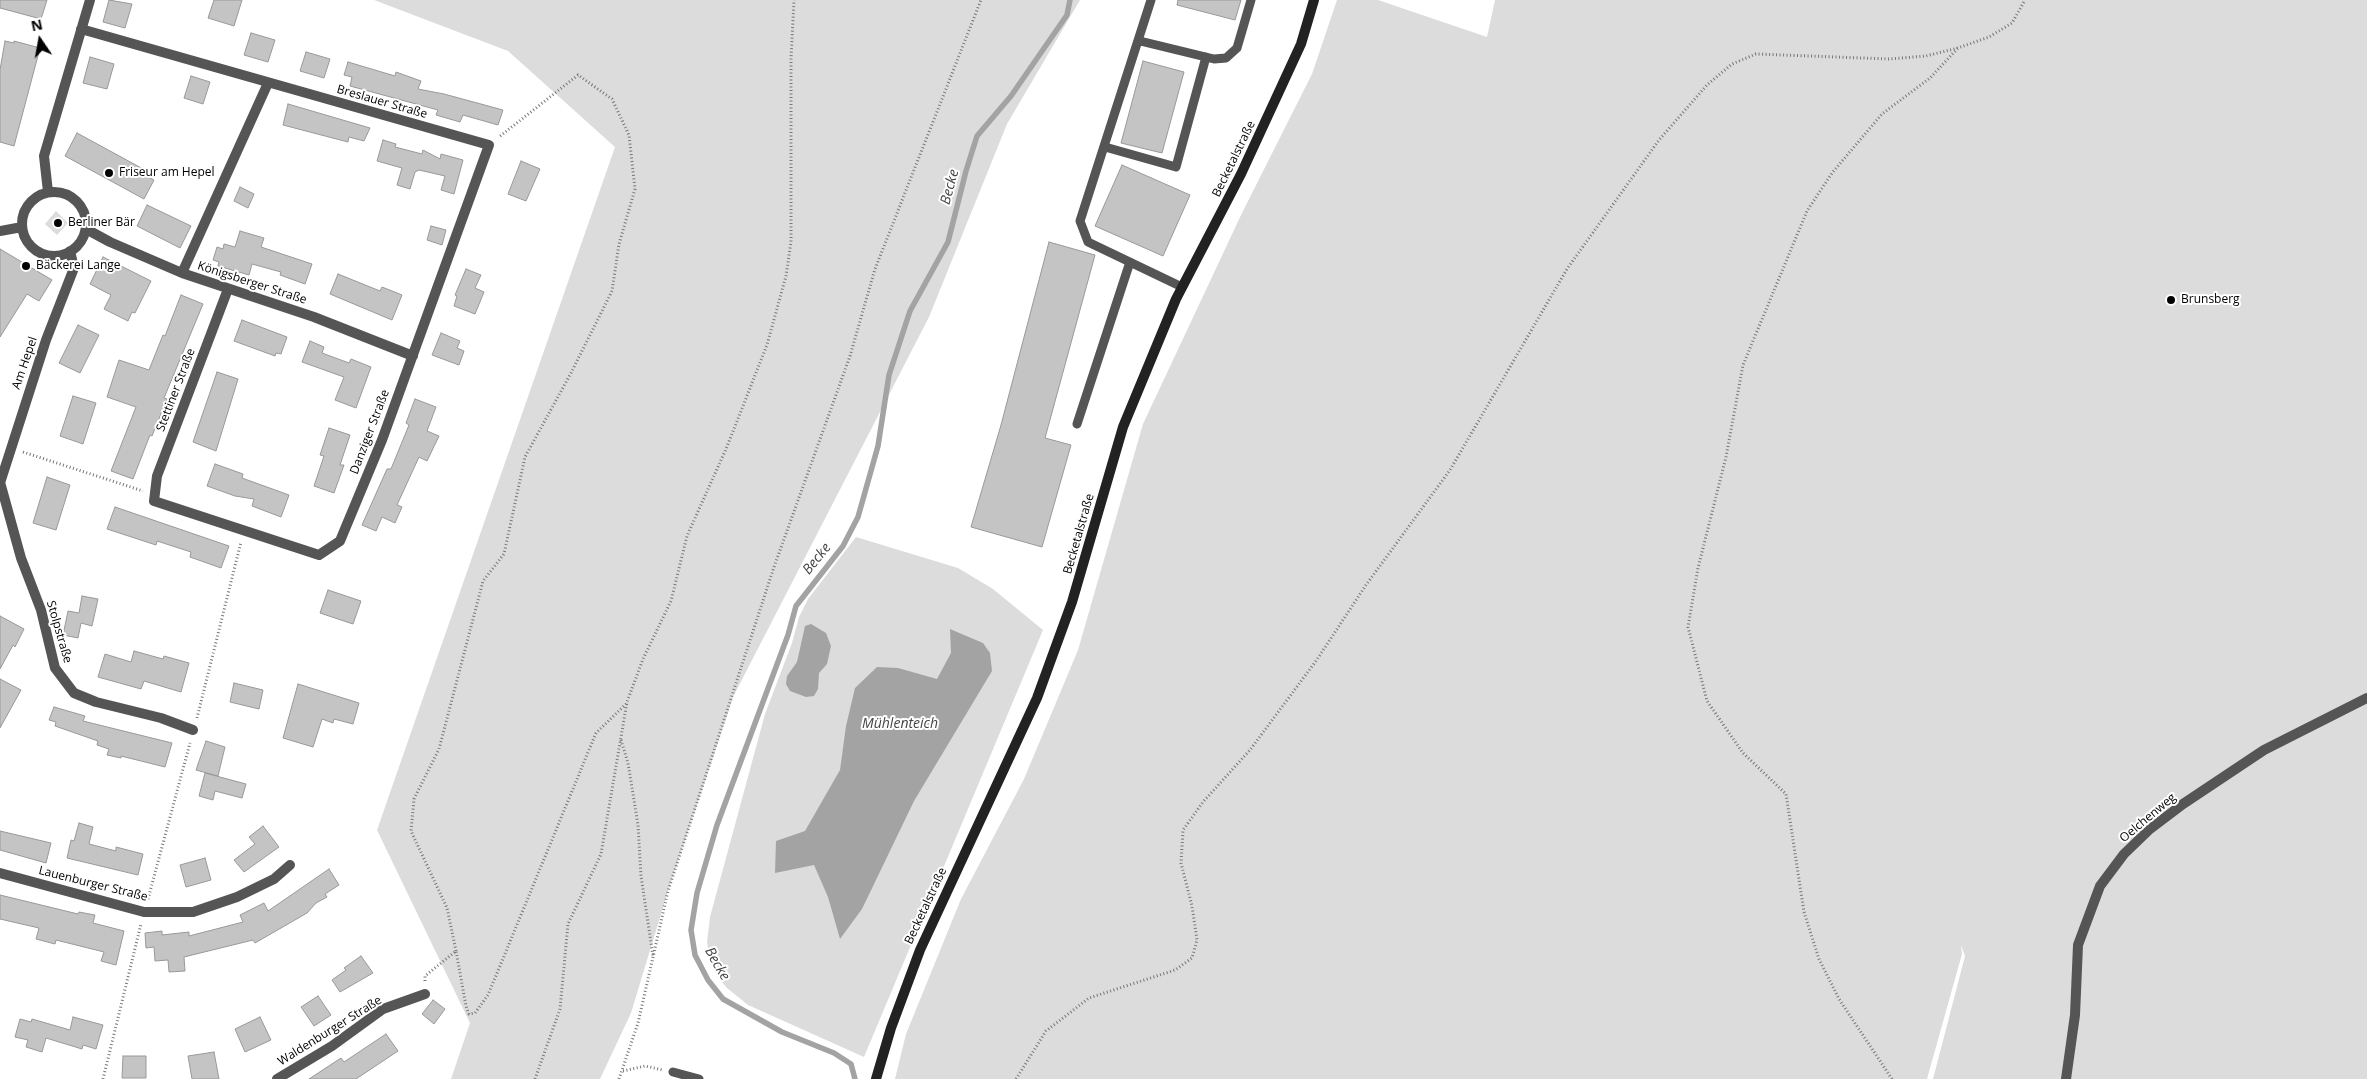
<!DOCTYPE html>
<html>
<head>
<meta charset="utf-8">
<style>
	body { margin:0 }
	#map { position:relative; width:2367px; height:1079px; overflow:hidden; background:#fff; font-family:"Open Sans",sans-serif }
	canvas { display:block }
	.north { position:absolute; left:15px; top:15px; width:50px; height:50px; -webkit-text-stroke:4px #fff; paint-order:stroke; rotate:348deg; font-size:14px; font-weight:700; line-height:20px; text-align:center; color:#000 }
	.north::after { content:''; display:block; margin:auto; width:18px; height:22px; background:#000; clip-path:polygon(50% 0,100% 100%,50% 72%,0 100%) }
</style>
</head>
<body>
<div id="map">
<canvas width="2367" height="1079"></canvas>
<div class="north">N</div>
</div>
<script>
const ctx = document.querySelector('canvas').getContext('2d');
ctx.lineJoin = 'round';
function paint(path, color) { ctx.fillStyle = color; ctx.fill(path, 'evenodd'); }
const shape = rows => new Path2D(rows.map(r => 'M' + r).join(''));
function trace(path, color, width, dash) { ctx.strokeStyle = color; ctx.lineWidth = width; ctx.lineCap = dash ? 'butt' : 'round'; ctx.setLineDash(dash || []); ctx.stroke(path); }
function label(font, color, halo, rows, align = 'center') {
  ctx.font = font + ' "Open Sans",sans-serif'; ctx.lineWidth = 4; ctx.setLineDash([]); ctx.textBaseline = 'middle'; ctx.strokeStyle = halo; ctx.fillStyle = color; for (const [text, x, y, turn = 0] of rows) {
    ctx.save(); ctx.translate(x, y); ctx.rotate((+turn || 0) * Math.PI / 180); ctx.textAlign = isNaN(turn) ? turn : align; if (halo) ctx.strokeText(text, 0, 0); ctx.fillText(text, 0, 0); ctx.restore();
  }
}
const green = shape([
	[374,0,1080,0,1007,124,929,317,734,695,668,891,631,1013,600,1079,451,1079,470,1023,377,830,615,147,508,51],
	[1337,0,1378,0,1487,37,1495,0,2367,0,2367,695,2263,749,2123,852,2085,915,2065,1079,1933,1079,1965,956,1961,945,1962,954,1927,1079,895,1079,906,1034,961,899,1024,779,1078,650,1143,424,1242,213,1312,74],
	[56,211,68,223,57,235,45,224],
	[856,537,958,568,993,589,1043,630,864,1057,748,1005,727,988,717,976,710,961,707,942,710,917,765,714,792,643,799,617,808,599],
	[2367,700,2367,1079,2069,1079,2081,946,2104,886,2126,856,2183,807,2264,754]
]);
const water = shape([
	[811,624,826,633,831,646,827,664,819,673,818,689,814,696,806,697,790,691,786,684,787,676,797,662,805,626],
	[950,629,983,643,990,653,992,671,914,801,862,909,840,939,828,897,814,865,775,873,776,841,805,831,840,770,846,726,855,688,877,667,898,668,937,679,951,653]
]);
const stream = shape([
	[855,1079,851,1064,834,1053,782,1032,723,999,708,980,695,955,691,930,697,893,717,825,788,635,796,606,843,546,858,517,878,446,889,375,910,311,948,242,966,171,977,136,1011,96,1067,15,1070,0]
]);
const building = shape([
	[0,0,47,0,41,19,0,8,0,0],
	[109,0,132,4,125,28,103,22,109,0],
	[214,0,242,0,234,26,208,18,214,0],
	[1178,0,1241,0,1235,20,1177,5,1178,0],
	[251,33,275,40,268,62,244,55,251,33],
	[5,41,14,43,14,41,40,48,14,146,0,142,0,70,5,41],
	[306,52,330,59,324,78,300,71,306,52],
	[90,57,114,64,107,89,83,83,90,57],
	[1143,61,1184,72,1162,153,1121,143,1143,61],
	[348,62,395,76,396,72,421,81,418,89,444,94,503,110,498,125,463,115,460,122,436,115,438,110,350,86,352,77,344,75,348,62],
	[191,76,210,82,203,104,184,98,191,76],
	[288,104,370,128,364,141,349,137,348,142,283,125,288,104],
	[77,133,145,170,142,174,154,180,144,199,65,156,77,133],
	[383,140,396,144,395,147,422,154,423,150,440,159,441,154,463,160,454,194,441,190,445,176,419,170,415,172,410,189,397,185,402,168,377,161,383,140],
	[521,161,540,169,526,201,508,194,521,161],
	[1122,165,1190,195,1163,256,1095,226,1122,165],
	[240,187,254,194,248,208,234,201,240,187],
	[147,205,191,226,180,248,137,226,147,205],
	[431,226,446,230,442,245,427,240,431,226],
	[240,231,264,238,261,247,312,264,305,284,280,275,281,272,252,264,249,275,218,266,219,262,213,260,217,247,223,249,224,244,235,247,240,231],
	[1049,242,1095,255,1045,438,1071,445,1042,547,971,527,1001,425,1049,242],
	[0,249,52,280,39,301,27,294,0,337,0,249],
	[103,257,151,281,135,313,132,312,128,321,104,309,111,295,90,284,103,257],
	[466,269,481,275,475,288,484,292,475,314,454,306,457,296,455,295,466,269],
	[338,274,380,291,382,287,402,295,392,320,330,294,338,274],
	[181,295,203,304,164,398,167,399,152,436,150,435,133,479,111,471,136,407,107,397,119,360,149,370,163,335,165,336,181,295],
	[242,320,287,337,281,354,276,353,275,356,234,341,242,320],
	[78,325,99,335,80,373,59,363,78,325],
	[441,333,460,341,457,348,464,351,459,365,432,355,441,333],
	[310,341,324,347,322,353,349,363,351,359,371,367,356,408,335,400,344,377,302,362,310,341],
	[217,372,238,379,216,451,193,442,217,372],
	[73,396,96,403,83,444,60,436,73,396],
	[415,399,436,407,427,431,439,436,427,461,419,457,397,505,402,507,395,523,382,517,376,531,362,525,387,469,391,469,409,425,406,423,415,399],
	[329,428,350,435,340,465,344,465,334,493,314,486,324,456,320,455,329,428],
	[215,464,243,474,242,478,289,495,281,517,252,506,254,499,235,496,207,486,215,464],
	[47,477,70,485,56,530,33,523,47,477],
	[115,507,229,546,221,568,190,557,191,552,157,541,156,545,107,529,115,507],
	[328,590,361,601,353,624,320,613,328,590],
	[82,596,98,599,92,626,81,623,78,638,63,635,68,611,79,613,82,596],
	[0,616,24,629,15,647,13,645,0,669,0,616],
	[134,651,163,659,164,656,189,663,181,692,144,681,141,689,98,677,105,654,131,662,134,651],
	[0,679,21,690,0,728,0,679],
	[234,683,263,690,259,709,230,702,234,683],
	[298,684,359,703,353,724,334,719,333,723,322,719,313,747,283,738,298,684],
	[54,707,85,716,83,721,172,743,165,767,121,756,121,758,107,755,109,749,97,745,98,741,55,726,56,722,49,720,54,707],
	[206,741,225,747,218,776,196,770,206,741],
	[205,773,246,784,242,798,215,791,213,800,199,796,205,773],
	[79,823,93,827,89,844,116,851,116,847,143,854,138,875,67,858,71,840,74,841,79,823],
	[263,826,279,847,244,872,234,860,255,844,249,837,263,826],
	[0,831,51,843,46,863,0,850,0,831],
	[205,858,211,880,186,887,180,865,205,858],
	[329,869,339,885,325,894,327,897,316,903,307,913,255,943,253,940,184,957,185,971,169,972,168,960,155,961,154,947,146,948,145,933,162,931,162,935,189,932,189,936,243,922,240,915,264,903,268,911,329,869],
	[0,895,78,914,79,912,95,915,93,923,124,931,116,965,101,961,104,952,56,940,55,944,36,939,39,928,0,919,0,895],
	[361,956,373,973,340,992,332,980,346,970,344,968,361,956],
	[318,996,331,1015,314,1026,301,1007,318,996],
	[433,1000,445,1009,434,1024,422,1014,433,1000],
	[73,1017,103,1025,96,1049,83,1045,82,1049,46,1038,42,1052,26,1047,28,1040,15,1037,20,1019,31,1022,32,1019,70,1030,73,1017],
	[260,1017,271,1040,245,1052,235,1029,260,1017],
	[386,1034,398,1051,356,1079,309,1079,341,1058,344,1062,386,1034],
	[214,1052,219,1079,192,1079,188,1056,214,1052],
	[123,1056,146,1056,146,1078,122,1078,123,1056]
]);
const path = shape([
	[23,452,143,491],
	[197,718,241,542],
	[621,740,628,763,638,825,641,876,653,956],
	[148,899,190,743],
	[456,951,447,908,411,831,414,799,439,749,483,581,504,554,525,457,571,373,612,291,619,244,635,189,629,135,612,99,578,75,499,137],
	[425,981,425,976,456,951,466,1006,469,1014,475,1013,488,995,596,733,627,703],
	[623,1071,645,1066,663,1070],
	[103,1079,141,924],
	[535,1079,560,1009,568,924,601,854,627,702,643,659,671,601,687,536,726,449,767,345,786,276,791,242,791,59,794,0],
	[619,1079,638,1023,668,891,774,567,850,356,875,269,981,0],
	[1016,1079,1046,1031,1089,998,1175,970,1192,958,1197,940,1192,906,1181,863,1183,830,1203,802,1250,750,1316,661,1366,585,1450,470,1567,269,1659,140,1707,85,1732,64,1756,54,1889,59,1926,56,1958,48,1989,37,2012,23,2025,0],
	[1892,1079,1839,999,1819,959,1804,912,1786,794,1743,753,1707,701,1688,627,1698,568,1726,457,1743,365,1807,211,1832,173,1882,114,1930,78,1958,48]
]);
const lane = shape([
	[1151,0,1080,221,1088,242,1182,287],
	[1140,41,1214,59,1226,58,1237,48,1251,0],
	[1105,147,1176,167,1206,57],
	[1077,424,1130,262],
	[673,1072,699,1079]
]);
const street = shape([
	[81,29,489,145,382,440,340,541,319,555,154,501,157,476,228,289],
	[48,192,44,156,90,0],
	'22 224a32 32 0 1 1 64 0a32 32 0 1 1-64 0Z',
	[86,229,110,242,182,273,314,317,413,356],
	[0,231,22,227],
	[182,273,268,83],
	[0,482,21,558,41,610,55,668,74,693,96,702,161,718,193,730],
	[0,483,46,340,74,268,70,251],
	[0,873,144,912,193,912,237,897,274,879,290,865],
	[277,1079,332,1046,383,1009,425,994],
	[2066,1079,2075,1015,2078,945,2100,886,2124,854,2150,829,2183,804,2264,750,2367,698]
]);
const secondary = shape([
	[876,1079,891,1028,920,950,1037,698,1072,602,1123,427,1176,299,1241,174,1301,44,1314,0]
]);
const markers = [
	[109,173,5,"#000"],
	[58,223,5,"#000"],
	[26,266,5,"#000"],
	[2171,300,5,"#000"]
];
const streetNames = [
	["Breslauer Straße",382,102,16],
	["Becketalstraße",1234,159,-64],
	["Königsberger Straße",252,283,18],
	["Am Hepel",25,363,-71],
	["Stettiner Straße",176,390,-69],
	["Danziger Straße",370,432,-69],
	["Becketalstraße",1079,534,-74],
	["Stolpstraße",59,632,74],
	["Oelchenweg",2148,818,-40],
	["Lauenburger Straße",93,884,14],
	["Becketalstraße",926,906,-65],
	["Waldenburger Straße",330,1031,-32]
];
const poiNames = [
	["Friseur am Hepel",119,173],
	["Berliner Bär",68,223],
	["Bäckerei Lange",36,266],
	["Brunsberg",2181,300]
];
const waterNames = [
	["Becke",950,187,-75],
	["Becke",817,559,-51],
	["Mühlenteich",900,724],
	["Becke",717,964,60]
];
paint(green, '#dcdcdc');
paint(water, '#a3a3a3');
trace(stream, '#a3a3a3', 5.5);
paint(building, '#c4c4c4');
trace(building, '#999', 1);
trace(path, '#777', 3, [1, 2.5]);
trace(lane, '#555', 9);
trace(street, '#555', 10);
trace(secondary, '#222', 10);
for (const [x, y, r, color] of markers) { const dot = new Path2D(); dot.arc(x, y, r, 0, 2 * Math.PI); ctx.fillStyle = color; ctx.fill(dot); trace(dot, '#fff', 2); }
label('12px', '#000', '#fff', streetNames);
label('12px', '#000', '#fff', poiNames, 'left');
label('italic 14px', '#444', '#fff', waterNames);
</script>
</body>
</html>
